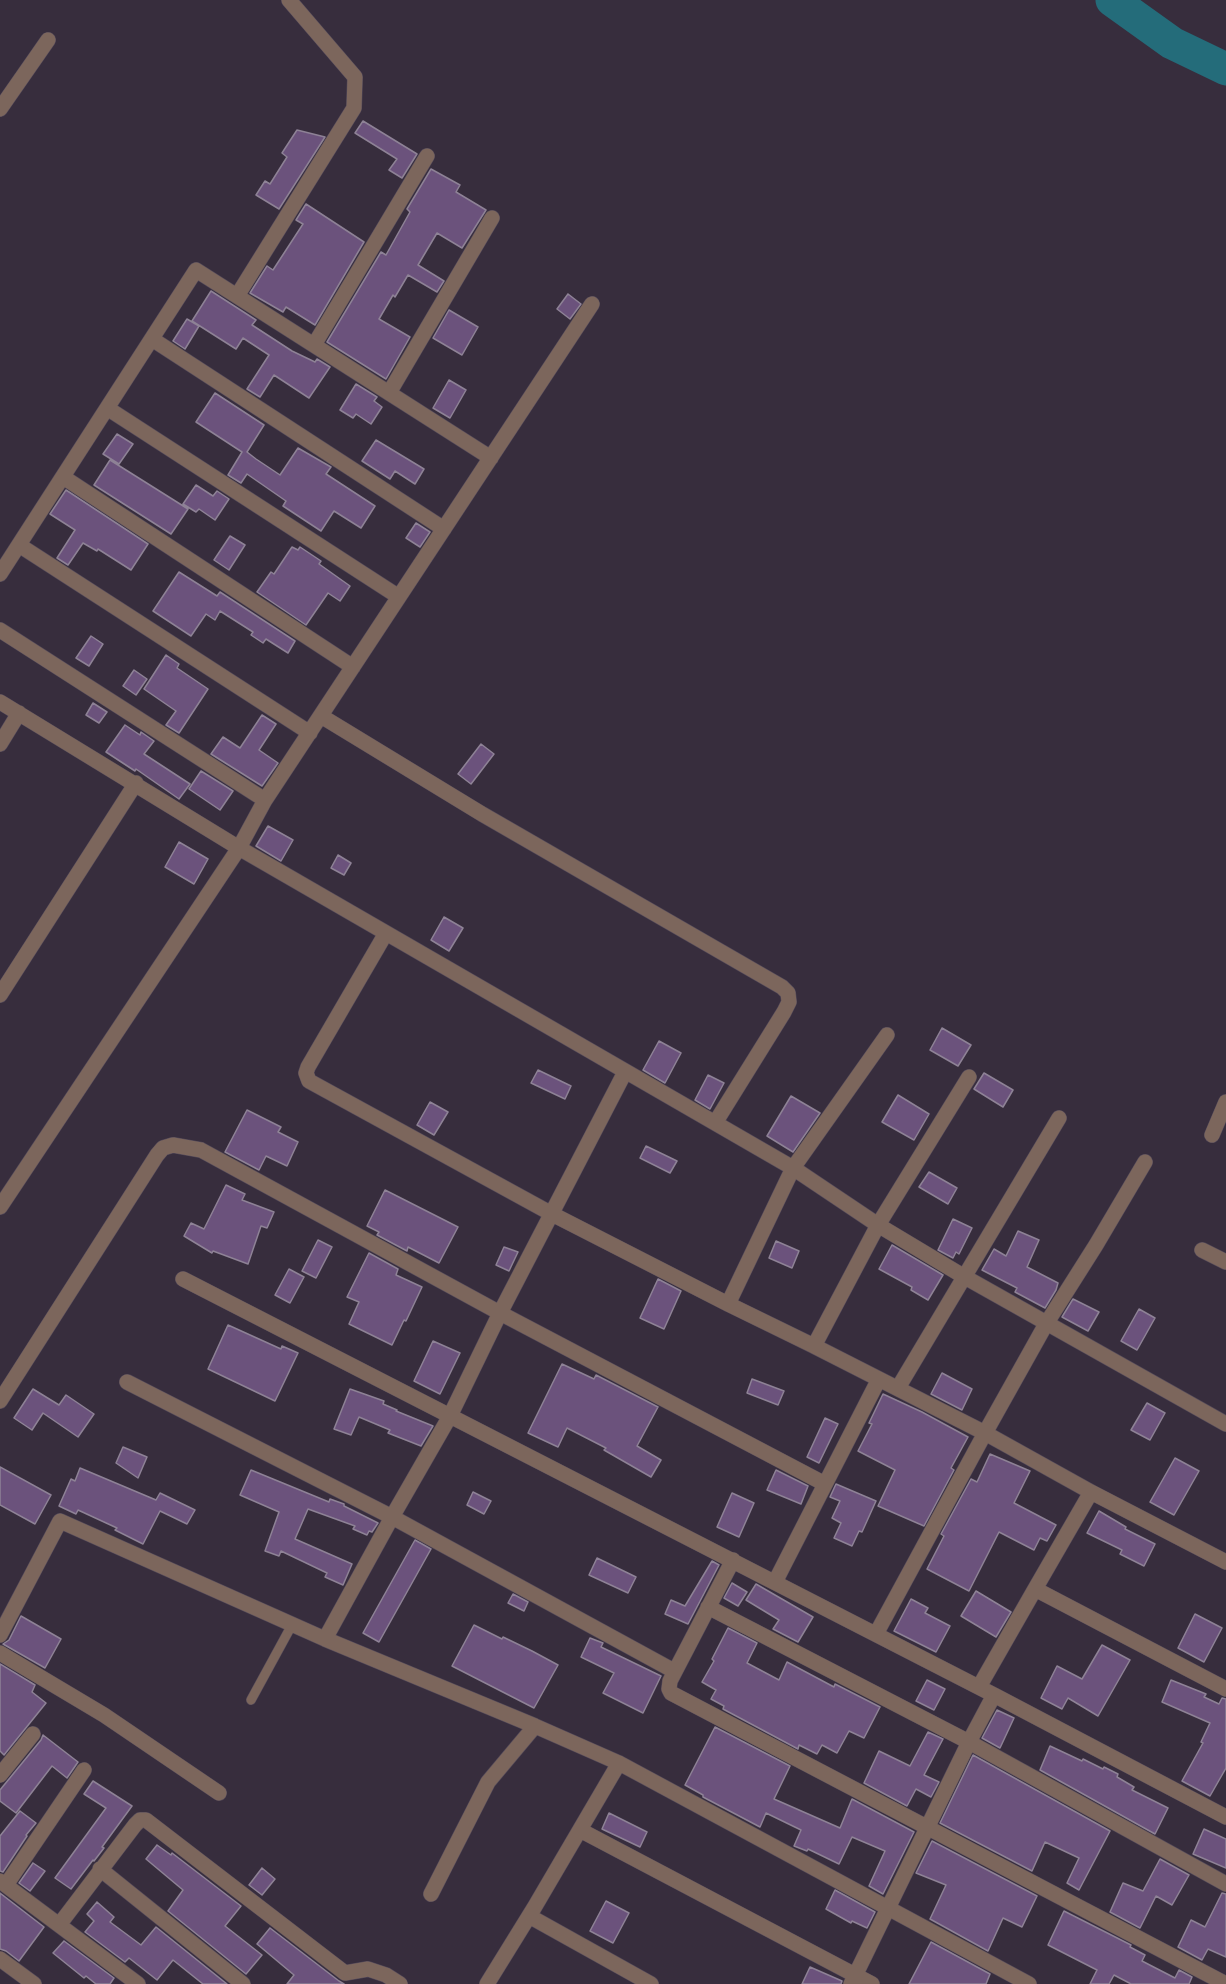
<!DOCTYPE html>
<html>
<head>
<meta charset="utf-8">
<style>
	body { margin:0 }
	canvas { display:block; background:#372d3d }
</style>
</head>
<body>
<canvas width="1226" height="1984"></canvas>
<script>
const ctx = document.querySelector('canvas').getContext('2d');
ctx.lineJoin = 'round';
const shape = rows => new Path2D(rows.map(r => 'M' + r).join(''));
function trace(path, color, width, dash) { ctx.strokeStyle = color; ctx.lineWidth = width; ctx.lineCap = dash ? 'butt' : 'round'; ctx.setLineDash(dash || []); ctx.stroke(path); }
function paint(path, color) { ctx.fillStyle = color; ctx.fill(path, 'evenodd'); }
const river = shape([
	[1112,0,1172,43,1226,69]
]);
const building = shape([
	[363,121,417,154,402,178,389,170,397,159,355,133,363,121],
	[297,130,325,137,279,209,256,195,265,181,270,184,287,157,282,153,297,130],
	[431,169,460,185,456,192,486,210,462,248,437,233,418,265,444,281,437,292,408,275,395,297,393,295,379,319,410,337,386,379,327,342,381,252,386,255,410,212,407,209,431,169],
	[306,204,364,242,315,325,286,307,283,312,250,293,267,266,273,270,303,224,296,220,306,204],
	[211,291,256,320,252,325,292,351,315,362,317,359,330,367,309,398,274,375,260,397,247,389,269,355,243,338,236,349,192,321,211,291],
	[568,294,581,304,570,319,557,309,568,294],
	[449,310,478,327,462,355,433,338,449,310],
	[187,319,199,326,185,349,173,341,187,319],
	[449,380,466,390,450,418,433,408,449,380],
	[356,384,377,397,374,401,382,407,371,424,356,414,353,418,340,410,356,384],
	[215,393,264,425,247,452,256,459,280,475,298,448,331,467,326,474,375,506,361,528,334,511,321,531,283,506,286,501,247,474,241,483,228,475,242,452,196,422,215,393],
	[117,434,133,444,119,464,103,454,117,434],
	[376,440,424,469,415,484,395,471,390,479,362,461,376,440],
	[110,460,188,509,171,534,94,485,110,460],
	[196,485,213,496,217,491,229,499,215,520,199,509,196,512,183,504,196,485],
	[66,490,148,544,131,570,98,549,97,551,83,543,68,565,57,558,75,530,50,514,66,490],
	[416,523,430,532,420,547,406,538,416,523],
	[230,536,245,545,229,570,214,560,230,536],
	[292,547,298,550,300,547,321,561,319,564,350,586,340,601,328,593,306,625,257,592,271,572,274,574,292,547],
	[179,572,217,596,220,592,295,641,288,653,266,639,263,643,251,635,253,632,220,611,215,620,206,614,191,636,153,611,179,572],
	[91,636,103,644,89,666,76,658,91,636],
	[166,655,179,664,177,668,208,689,179,733,166,725,176,711,144,689,166,655],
	[134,670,147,679,136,695,123,686,134,670],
	[93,703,107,712,99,723,86,715,93,703],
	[262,715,276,724,259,750,278,763,262,786,211,754,223,737,240,748,262,715],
	[125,725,140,735,141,732,154,741,144,754,190,784,179,799,136,769,135,771,106,752,125,725],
	[481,744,494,754,471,784,458,774,481,744],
	[201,771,233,791,220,810,189,789,201,771],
	[268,826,293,840,281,861,256,846,268,826],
	[179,842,208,859,194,884,165,867,179,842],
	[338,855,351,863,344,875,331,868,338,855],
	[444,917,463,928,449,951,431,940,444,917],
	[942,1028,971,1045,958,1066,930,1050,942,1028],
	[659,1041,681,1053,665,1083,643,1070,659,1041],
	[538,1070,571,1086,565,1099,531,1083,538,1070],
	[984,1073,1013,1090,1003,1107,974,1089,984,1073],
	[708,1075,724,1083,710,1109,695,1100,708,1075],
	[898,1095,929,1114,914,1140,882,1122,898,1095],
	[791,1096,820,1113,793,1152,767,1136,791,1096],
	[430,1102,448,1112,434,1135,417,1125,430,1102],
	[247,1110,281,1127,278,1132,298,1142,287,1166,266,1156,259,1170,225,1152,247,1110],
	[646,1146,677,1161,670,1173,640,1158,646,1146],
	[929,1172,957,1188,948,1204,919,1187,929,1172],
	[226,1185,245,1194,242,1200,274,1212,267,1228,261,1226,248,1264,213,1251,212,1253,184,1236,191,1223,204,1229,226,1185],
	[385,1190,458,1227,439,1263,408,1247,407,1251,377,1235,379,1232,367,1226,385,1190],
	[953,1219,972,1228,959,1254,956,1252,953,1258,938,1250,953,1219],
	[1018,1231,1039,1240,1027,1267,1058,1283,1056,1290,1045,1308,1015,1292,1017,1288,982,1270,994,1249,1006,1256,1018,1231],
	[318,1240,332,1247,316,1278,302,1271,318,1240],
	[776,1241,799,1251,792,1268,769,1258,776,1241],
	[892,1245,943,1275,928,1300,911,1290,912,1287,879,1269,892,1245],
	[504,1247,518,1252,509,1271,496,1265,504,1247],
	[369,1253,398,1269,396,1275,422,1287,406,1321,404,1320,392,1345,349,1324,359,1302,347,1297,369,1253],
	[289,1269,304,1277,290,1303,275,1295,289,1269],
	[658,1279,681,1291,664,1329,640,1318,658,1279],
	[1073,1299,1099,1312,1088,1331,1062,1317,1073,1299],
	[1139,1309,1155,1318,1137,1350,1121,1341,1139,1309],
	[228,1325,281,1349,282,1346,298,1353,275,1401,208,1369,228,1325],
	[433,1341,460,1353,440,1394,414,1381,433,1341],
	[562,1364,594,1379,596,1375,658,1407,637,1446,661,1460,651,1477,604,1450,606,1448,567,1428,558,1447,528,1433,562,1364],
	[942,1373,972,1389,962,1410,931,1394,942,1373],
	[752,1379,784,1391,778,1405,747,1393,752,1379],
	[33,1389,59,1405,66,1395,94,1414,78,1437,43,1413,32,1430,14,1418,33,1389],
	[350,1389,384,1401,383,1404,397,1410,396,1411,433,1426,421,1446,388,1433,390,1430,359,1417,351,1435,334,1429,350,1389],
	[883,1394,922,1412,968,1437,951,1468,954,1470,924,1526,878,1506,895,1470,858,1451,872,1424,869,1423,883,1394],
	[1147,1403,1165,1413,1150,1440,1131,1430,1147,1403],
	[825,1418,838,1424,819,1463,807,1457,825,1418],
	[123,1447,147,1457,138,1478,116,1463,123,1447],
	[990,1454,1030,1471,1014,1503,1056,1525,1047,1541,1040,1538,1034,1550,999,1532,969,1591,927,1569,944,1536,941,1534,971,1479,977,1482,990,1454],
	[1175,1458,1199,1471,1174,1515,1150,1502,1175,1458],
	[0,1467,51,1495,35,1524,0,1505,0,1467],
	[80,1468,156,1500,160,1493,195,1510,187,1524,160,1511,143,1544,115,1530,117,1528,78,1510,76,1514,59,1506,71,1479,75,1481,80,1468],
	[251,1470,329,1502,330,1499,344,1504,344,1506,378,1523,372,1532,369,1531,367,1535,353,1529,355,1526,308,1509,295,1539,352,1564,343,1585,325,1577,327,1573,281,1551,279,1556,265,1551,279,1512,240,1495,251,1470],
	[776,1470,808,1486,801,1504,767,1490,776,1470],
	[836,1484,876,1501,862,1532,859,1531,852,1546,834,1538,841,1523,832,1518,840,1501,830,1497,836,1484],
	[473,1492,491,1501,484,1514,467,1505,473,1492],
	[732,1493,754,1503,739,1537,717,1527,732,1493],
	[1099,1511,1126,1527,1125,1529,1155,1544,1144,1566,1120,1554,1122,1550,1087,1533,1099,1511],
	[415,1540,431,1549,379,1642,363,1633,415,1540],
	[597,1558,636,1577,628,1593,589,1575,597,1558],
	[712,1561,719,1565,688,1624,665,1614,671,1600,685,1606,712,1561],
	[732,1583,747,1592,738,1606,724,1598,732,1583],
	[756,1584,813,1617,798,1642,773,1629,779,1620,746,1600,756,1584],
	[976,1591,1011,1612,996,1637,961,1616,976,1591],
	[513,1594,528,1602,524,1611,508,1603,513,1594],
	[911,1599,928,1608,925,1613,950,1626,936,1652,894,1631,911,1599],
	[1195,1614,1222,1628,1204,1662,1178,1648,1195,1614],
	[21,1616,61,1639,45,1668,3,1644,9,1640,21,1616],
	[474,1625,502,1639,503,1637,532,1651,558,1665,534,1708,452,1666,474,1625],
	[728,1628,757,1643,747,1663,779,1680,787,1662,834,1687,835,1684,880,1707,864,1738,849,1731,837,1753,822,1745,817,1754,799,1745,798,1749,723,1709,724,1706,711,1699,716,1690,702,1682,714,1661,712,1659,728,1628],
	[590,1638,603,1643,601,1647,661,1676,643,1713,603,1693,614,1673,581,1657,590,1638],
	[1102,1645,1130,1660,1098,1716,1068,1698,1062,1709,1041,1698,1057,1666,1082,1679,1102,1645],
	[0,1664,35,1685,32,1692,46,1703,4,1755,0,1751,0,1664],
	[927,1680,945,1689,934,1710,916,1701,927,1680],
	[1171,1680,1206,1694,1204,1697,1219,1704,1222,1698,1226,1699,1226,1768,1210,1796,1182,1781,1203,1743,1201,1742,1210,1723,1162,1702,1171,1680],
	[997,1710,1014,1718,1000,1748,982,1738,997,1710],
	[715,1727,790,1766,774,1799,840,1828,852,1799,914,1832,883,1894,869,1886,885,1851,852,1837,839,1864,808,1849,807,1851,794,1846,801,1830,766,1813,760,1827,703,1797,703,1795,685,1785,715,1727],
	[928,1732,943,1739,924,1775,939,1782,931,1797,916,1789,907,1806,864,1783,879,1751,910,1766,928,1732],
	[43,1735,78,1762,67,1778,52,1766,16,1813,0,1801,0,1790,41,1740,43,1735],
	[1050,1746,1082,1761,1083,1759,1103,1769,1104,1767,1118,1774,1117,1777,1134,1787,1132,1790,1168,1808,1155,1834,1040,1770,1050,1746],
	[973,1755,1110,1831,1079,1890,1067,1883,1079,1858,1045,1842,1032,1871,940,1823,973,1755],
	[93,1781,132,1806,102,1847,104,1848,94,1861,93,1860,71,1889,55,1878,106,1808,84,1794,93,1781],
	[20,1811,36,1823,26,1835,27,1836,3,1872,0,1871,0,1836,20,1811],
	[609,1813,647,1832,640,1847,602,1829,609,1813],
	[1204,1829,1226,1839,1226,1868,1193,1854,1204,1829],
	[932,1841,1037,1896,1022,1927,1003,1918,988,1951,930,1919,946,1885,916,1873,932,1841],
	[157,1845,171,1855,172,1853,241,1906,225,1926,262,1955,246,1974,168,1911,183,1890,146,1859,157,1845],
	[1160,1859,1189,1875,1172,1905,1156,1896,1140,1928,1110,1912,1123,1883,1143,1891,1160,1859],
	[33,1863,45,1871,30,1891,19,1883,33,1863],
	[262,1868,275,1879,262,1895,249,1885,262,1868],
	[835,1890,875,1912,867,1928,852,1921,851,1923,826,1909,835,1890],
	[0,1893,44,1927,19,1961,6,1951,0,1949,0,1893],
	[1222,1893,1226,1894,1226,1957,1208,1949,1202,1960,1178,1947,1191,1920,1205,1927,1222,1893],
	[606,1901,629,1913,613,1943,590,1931,606,1901],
	[97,1902,114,1917,110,1922,141,1945,156,1927,227,1984,203,1984,173,1960,157,1980,129,1958,125,1962,85,1932,94,1921,87,1914,97,1902],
	[1064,1911,1131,1945,1130,1947,1145,1955,1142,1961,1175,1978,1179,1970,1192,1977,1189,1984,1131,1984,1114,1975,1109,1984,1090,1984,1097,1970,1048,1945,1064,1911],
	[270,1928,339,1981,344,1984,287,1984,294,1975,257,1944,270,1928],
	[64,1941,114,1978,110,1984,96,1984,86,1976,84,1978,53,1953,64,1941],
	[931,1942,990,1974,986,1984,909,1984,931,1942],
	[810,1967,842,1981,841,1984,802,1984,810,1967]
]);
const lane = shape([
	[251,1700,293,1623]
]);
const street = shape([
	[0,109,48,40],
	[237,296,354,108,355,77,289,0],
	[152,339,444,529],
	[314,345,427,156],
	[389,393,492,218],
	[107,408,399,597],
	[63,477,353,667],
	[19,545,310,733],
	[0,574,196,270,491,458],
	[0,630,265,800],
	[0,702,239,848,793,1168,878,1225,963,1276,1226,1424],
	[321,716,482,814,782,987,788,993,789,1002,784,1012,715,1123],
	[0,744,19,713],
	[386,933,308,1067,306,1073,309,1081,552,1214,728,1304,814,1346],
	[0,995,136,783],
	[625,1072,500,1313,450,1416,392,1517,674,1671],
	[969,1077,878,1225,814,1346,985,1433,1046,1324,1096,1245,1145,1162],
	[1212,1135,1226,1102],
	[0,1207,239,848,265,800,592,304],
	[1202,1250,1226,1262],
	[183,1279,994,1695],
	[728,1304,793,1168,887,1035],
	[127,1382,392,1517,325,1639],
	[898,1388,1059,1118],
	[0,1401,157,1155,163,1148,173,1145,201,1150,500,1313,825,1484],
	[733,1560,670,1681,669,1689,671,1693,1226,1984],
	[775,1582,879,1379],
	[1035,1589,1091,1492],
	[708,1607,969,1742,994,1695,1226,1817],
	[876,1634,985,1433,1091,1492,1226,1562],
	[0,1635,60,1521,325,1639,535,1726,619,1763,1029,1984],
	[0,1653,104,1715,219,1793],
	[979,1687,1035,1589,1226,1689],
	[0,1775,33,1734],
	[580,1830,872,1984],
	[100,1869,243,1984],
	[0,1881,138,1984],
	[6,1885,84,1770],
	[431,1894,488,1782,535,1726],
	[529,1916,651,1984],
	[59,1925,135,1825,140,1820,146,1820,345,1973,368,1969,386,1975,400,1984],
	[0,1959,34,1984],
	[487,1984,534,1908,619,1763],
	[851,1984,969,1742,1226,1884]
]);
trace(river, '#246c7a', 33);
paint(building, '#6b527c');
trace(building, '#8e8296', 1.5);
trace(lane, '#554b5b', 10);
trace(street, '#554b5b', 16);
trace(lane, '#7c665c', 9);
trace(street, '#7c665c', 15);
</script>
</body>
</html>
